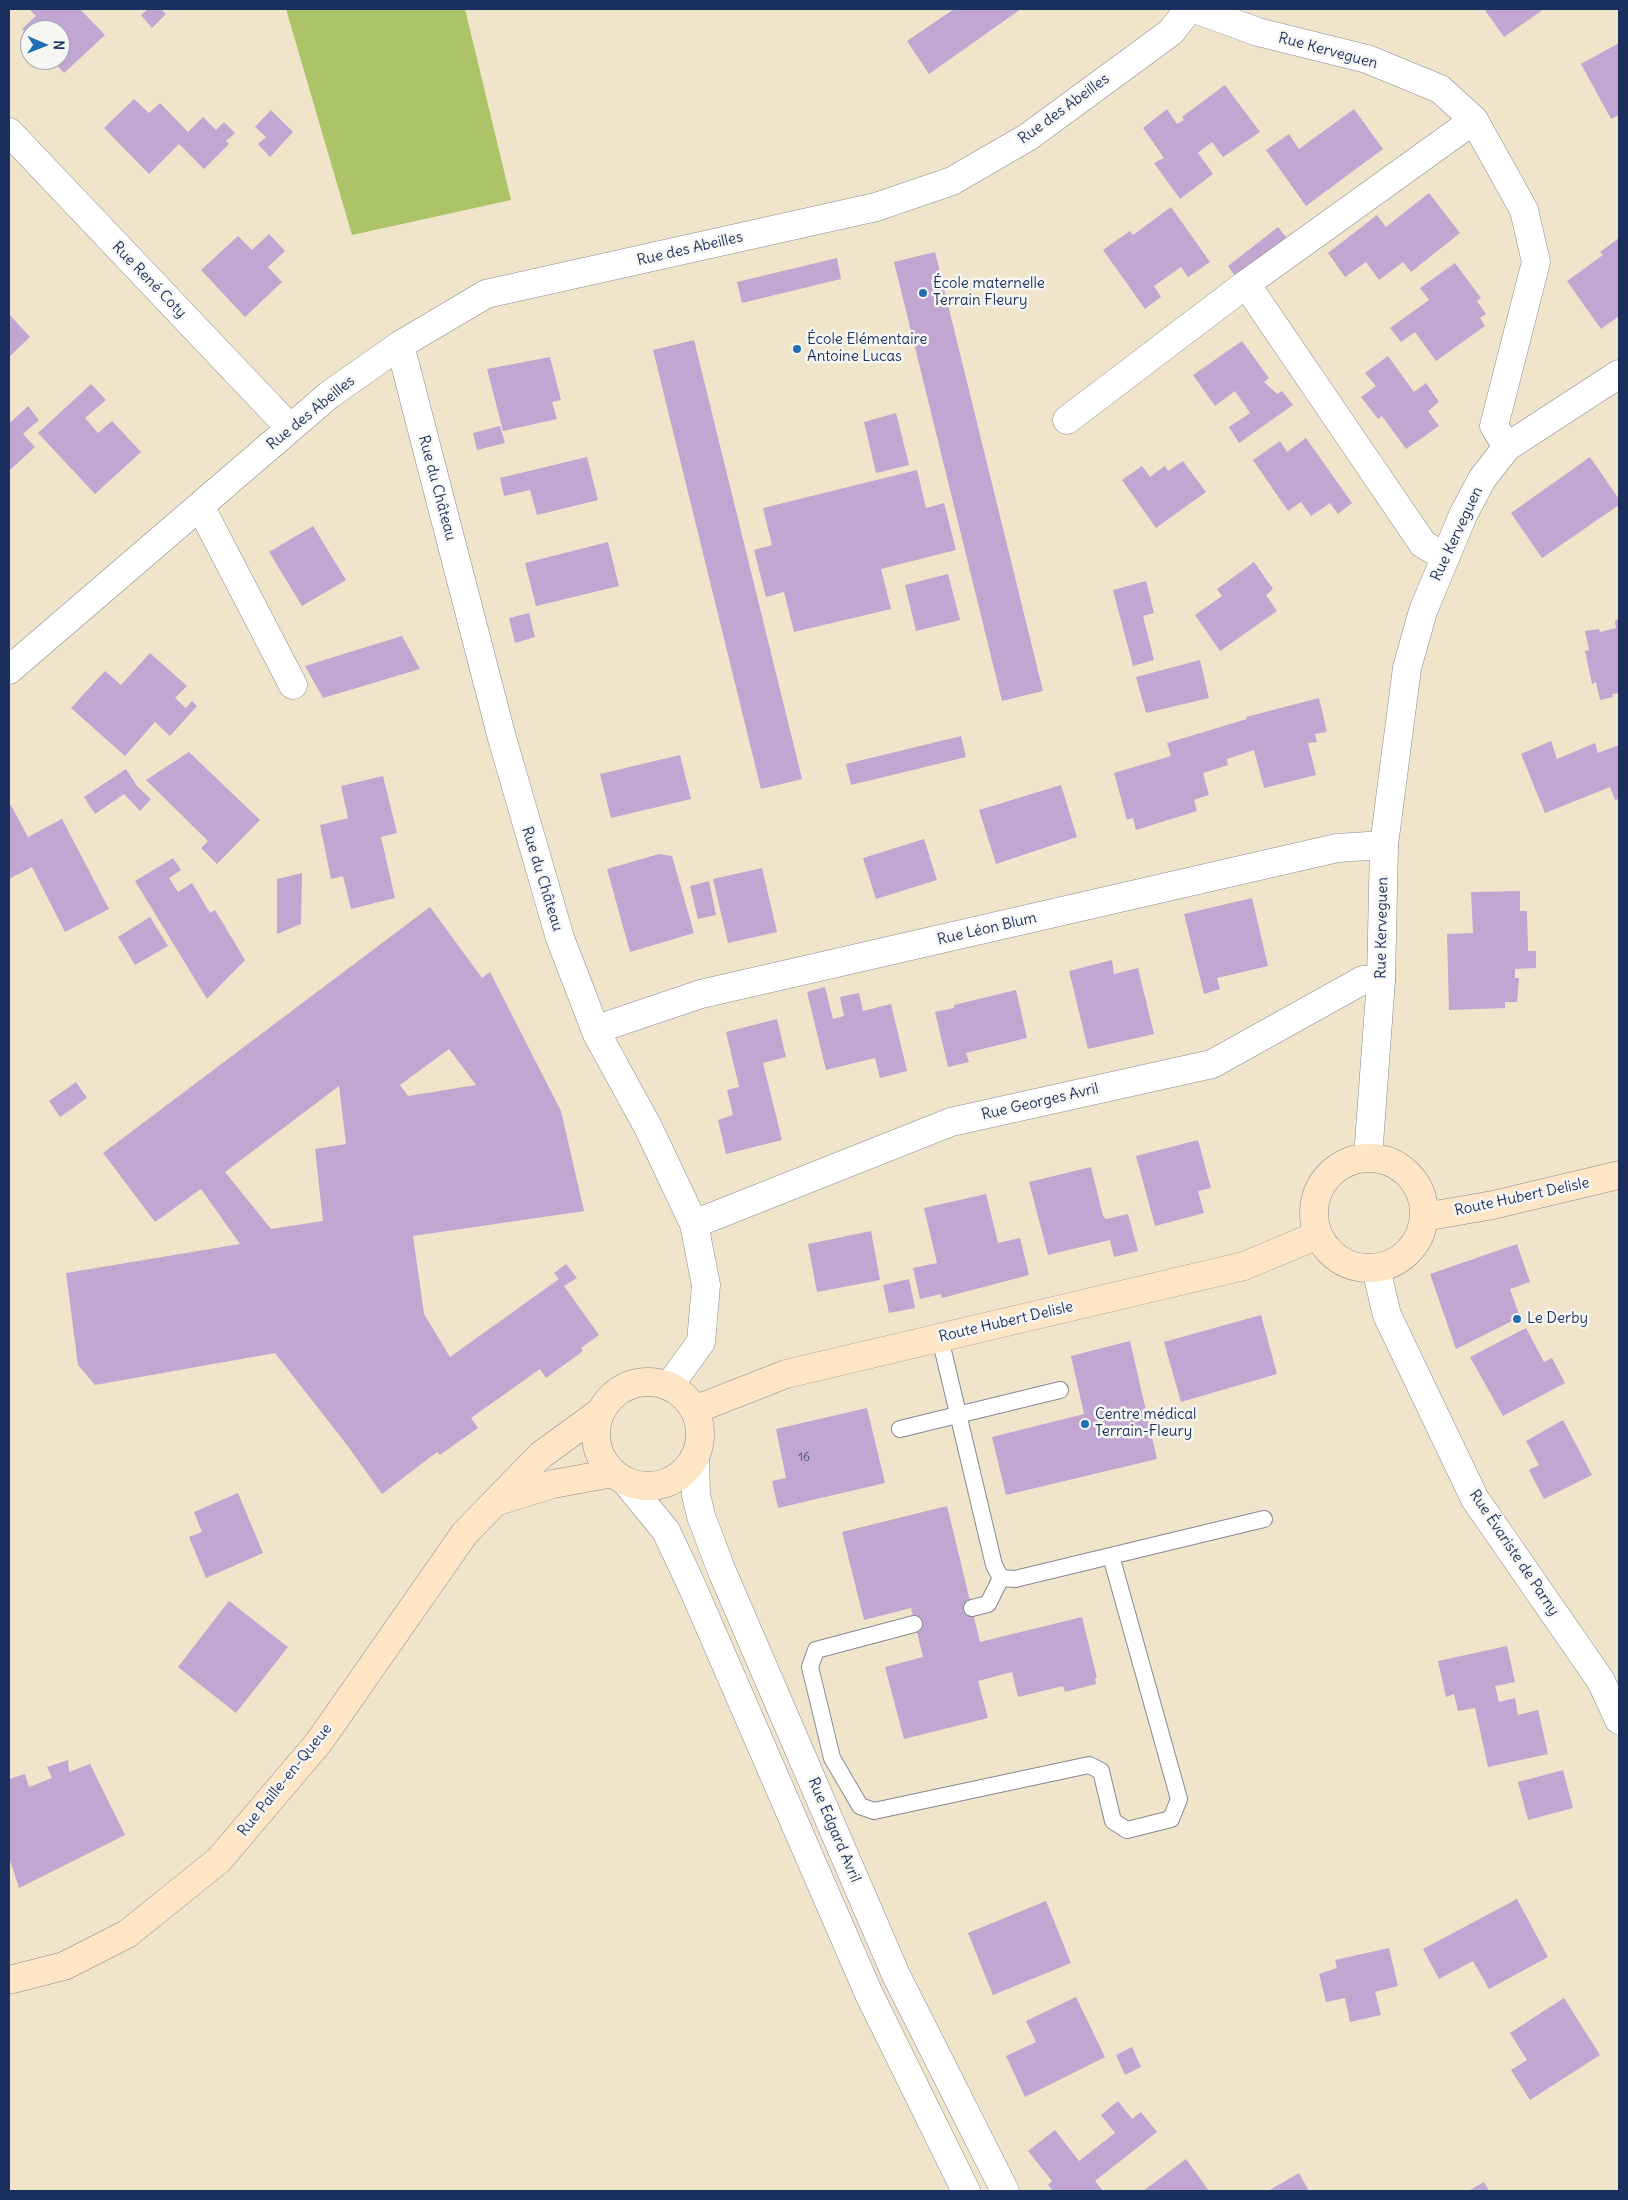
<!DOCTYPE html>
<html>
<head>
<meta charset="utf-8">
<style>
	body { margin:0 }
	#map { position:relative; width:1628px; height:2200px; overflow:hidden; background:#f0e4ca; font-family:Delius,sans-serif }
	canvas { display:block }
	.frame { position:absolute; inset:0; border:10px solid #1b2f5e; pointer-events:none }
	.north { position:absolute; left:20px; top:20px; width:50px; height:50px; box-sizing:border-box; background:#f6f6f2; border:1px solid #9ea6b7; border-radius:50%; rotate:91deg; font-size:14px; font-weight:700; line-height:20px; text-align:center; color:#1b2f5e }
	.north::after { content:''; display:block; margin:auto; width:18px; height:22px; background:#1f6fb2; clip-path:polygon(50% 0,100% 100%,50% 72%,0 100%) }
</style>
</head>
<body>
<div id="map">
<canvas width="1628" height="2200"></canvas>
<div class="frame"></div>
<div class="north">N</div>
</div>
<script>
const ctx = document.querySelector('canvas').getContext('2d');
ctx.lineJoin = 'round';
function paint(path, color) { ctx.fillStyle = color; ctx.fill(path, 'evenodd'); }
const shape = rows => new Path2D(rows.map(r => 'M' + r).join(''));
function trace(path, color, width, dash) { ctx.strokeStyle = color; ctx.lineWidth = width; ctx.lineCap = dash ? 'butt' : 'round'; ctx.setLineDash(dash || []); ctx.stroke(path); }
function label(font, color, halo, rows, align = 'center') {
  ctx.font = font + ' Delius,sans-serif'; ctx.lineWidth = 5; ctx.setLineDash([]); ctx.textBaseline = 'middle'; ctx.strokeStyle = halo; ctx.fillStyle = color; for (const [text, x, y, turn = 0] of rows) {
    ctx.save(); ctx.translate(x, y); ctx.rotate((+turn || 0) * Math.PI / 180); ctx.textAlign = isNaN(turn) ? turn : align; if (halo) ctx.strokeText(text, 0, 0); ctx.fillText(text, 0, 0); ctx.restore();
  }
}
const green = shape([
	[286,9,465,9,511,200,352,235]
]);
const building = shape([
	[29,9,80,9,105,35,64,73,52,60,60,60,60,30,30,30,30,37,22,29,36,16],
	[148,9,161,9,166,14,152,28,141,15],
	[954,9,1021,9,929,74,907,41],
	[1484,9,1544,9,1504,37],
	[1619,43,1619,115,1611,119,1581,64],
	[1225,85,1260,132,1223,157,1212,142,1204,148,1198,153,1213,174,1180,199,1154,163,1164,158,1143,128,1167,109,1177,124,1184,120,1182,117],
	[134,99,149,113,160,103,188,132,203,117,216,130,224,122,235,133,226,141,229,144,204,169,179,144,149,174,104,128],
	[1354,109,1383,149,1306,206,1266,150,1289,134,1299,149],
	[271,110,293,132,270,157,258,144,266,137,255,127],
	[1429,193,1460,233,1411,272,1403,262,1379,280,1366,262,1345,277,1328,253,1377,215,1386,227],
	[1171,207,1210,262,1188,277,1181,267,1154,286,1161,297,1145,309,1103,250,1130,231,1133,235],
	[1278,227,1290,242,1238,280,1228,266],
	[269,234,285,251,268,267,282,282,245,317,201,270,238,236,252,250],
	[1619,238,1619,316,1601,329,1567,281,1603,255,1600,252],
	[935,252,1043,691,1002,701,894,262],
	[837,258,841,279,742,303,737,282],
	[1455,263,1481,298,1477,301,1486,314,1480,318,1485,326,1436,361,1415,332,1401,342,1390,328,1429,300,1420,288],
	[9,314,30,337,9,357],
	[694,340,802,779,761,789,653,350],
	[1242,341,1269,378,1264,382,1277,394,1282,391,1293,405,1239,443,1229,427,1250,413,1235,391,1215,406,1193,375],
	[1388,356,1414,392,1426,383,1439,402,1428,411,1439,426,1406,449,1382,416,1378,419,1361,397,1376,386,1365,373],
	[550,357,561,400,552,402,557,419,503,431,487,369],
	[91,384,106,400,85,418,98,433,112,421,141,452,95,494,38,433],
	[28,406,39,420,23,434,35,447,9,471,9,420,11,422],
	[896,413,909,465,876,473,864,422],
	[500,426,505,443,477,450,473,433],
	[1306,438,1352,503,1338,514,1330,503,1311,516,1301,502,1288,511,1253,460,1280,441,1287,452],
	[587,457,598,500,537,515,530,490,504,496,500,478],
	[1590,457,1619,499,1619,505,1542,558,1511,513],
	[1183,461,1206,492,1156,528,1122,480,1142,466,1150,477,1165,466,1168,471],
	[917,470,926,508,944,503,956,550,881,569,891,609,794,632,784,592,766,597,754,550,772,545,763,508],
	[313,526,346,580,302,606,269,552],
	[608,542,619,586,536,606,525,563],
	[1254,562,1273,589,1266,595,1277,611,1220,651,1195,615,1222,596,1217,589],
	[948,574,960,620,916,631,905,585],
	[1146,581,1154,613,1143,616,1154,660,1133,666,1113,590],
	[529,613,535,637,515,643,509,618],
	[1619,617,1619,693,1612,694,1613,697,1600,700,1596,682,1592,684,1585,651,1589,650,1585,631,1599,629,1600,632,1616,628,1615,622],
	[402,636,420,669,323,698,305,666],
	[150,653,187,686,175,698,186,708,192,701,197,706,170,736,155,722,125,756,71,708,105,671,121,685],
	[1200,660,1209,698,1146,713,1136,677],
	[1319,698,1327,732,1315,734,1317,742,1308,743,1316,775,1264,788,1254,750,1227,759,1228,765,1203,773,1209,795,1194,800,1197,811,1136,830,1133,818,1127,820,1114,773,1171,756,1167,743,1247,719,1246,717],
	[961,736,966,757,851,785,846,764],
	[1551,741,1557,759,1595,743,1598,753,1619,745,1619,799,1615,800,1610,787,1545,813,1521,754],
	[189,752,260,820,217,864,201,848,208,841,146,780],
	[680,755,691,799,611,818,600,774],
	[126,769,137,786,151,799,140,811,124,794,95,814,84,797],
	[383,776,397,833,381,837,395,898,351,909,343,876,331,879,320,825,348,818,341,786],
	[1061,785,1077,837,996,864,979,810],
	[11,805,28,837,62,819,109,909,65,932,32,867,9,879,9,806],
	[924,839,937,880,876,899,863,858],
	[659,854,672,856,694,933,630,952,607,869],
	[173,858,181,870,169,878,178,892,192,883,210,913,215,910,245,960,207,999,135,881],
	[762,868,777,932,728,943,713,879],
	[302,873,301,924,277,934,277,879],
	[709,881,716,915,698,919,690,886],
	[1520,891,1520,911,1527,911,1528,951,1536,951,1536,968,1515,969,1515,978,1519,978,1517,1002,1505,1002,1505,1008,1449,1010,1447,934,1473,933,1471,892],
	[1252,898,1268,966,1217,978,1220,989,1204,994,1184,914],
	[430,907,482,978,490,972,561,1111,584,1211,413,1236,424,1314,450,1357,559,1279,554,1273,566,1264,577,1278,564,1286,599,1335,581,1348,583,1351,546,1378,540,1369,471,1418,478,1428,440,1455,437,1452,382,1494,347,1445,275,1353,95,1385,78,1365,66,1273,240,1244,201,1189,155,1222,103,1153],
	[449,1049,476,1085,408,1096,400,1085],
	[339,1086,346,1144,315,1149,323,1221,271,1229,225,1172],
	[150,917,168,946,135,965,118,937],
	[1112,960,1114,974,1138,968,1154,1034,1088,1049,1069,971],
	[825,987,833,1019,844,1016,840,997,859,993,863,1011,891,1004,907,1071,880,1078,875,1058,826,1070,807,992],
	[1016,990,1027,1038,966,1053,969,1062,948,1067,935,1012,954,1008,954,1005],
	[777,1019,786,1057,763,1063,782,1140,726,1154,718,1120,733,1115,727,1090,739,1087,726,1032],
	[76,1082,87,1098,60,1117,49,1101],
	[1198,1140,1211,1188,1198,1191,1204,1213,1155,1226,1136,1156],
	[1091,1167,1103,1216,1106,1219,1128,1214,1138,1251,1114,1257,1110,1240,1048,1255,1029,1182],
	[986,1194,998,1243,1020,1238,1029,1275,942,1298,941,1294,920,1299,913,1268,937,1263,924,1208],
	[871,1231,880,1280,817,1292,808,1244],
	[1517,1244,1530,1282,1510,1289,1520,1317,1456,1349,1430,1274],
	[909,1279,915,1308,889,1313,883,1285],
	[1261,1315,1277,1374,1181,1402,1164,1342],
	[1526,1328,1544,1362,1552,1358,1565,1383,1503,1416,1470,1357],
	[1130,1341,1157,1459,1006,1495,992,1437,1084,1414,1071,1356],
	[867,1408,885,1483,778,1508,772,1481,786,1478,776,1429],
	[1563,1420,1592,1475,1544,1499,1529,1470,1539,1465,1526,1441],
	[238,1493,263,1553,206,1578,189,1537,202,1532,194,1512],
	[947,1506,980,1642,1082,1617,1097,1678,1095,1678,1096,1684,1065,1692,1063,1686,1018,1697,1012,1672,978,1681,988,1718,904,1739,885,1667,923,1657,911,1608,864,1620,842,1532],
	[229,1601,288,1647,236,1713,178,1667],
	[1507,1646,1515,1682,1495,1686,1499,1702,1515,1698,1518,1715,1538,1710,1548,1754,1488,1767,1475,1708,1458,1711,1454,1694,1446,1697,1438,1661],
	[68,1760,69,1772,90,1764,125,1835,19,1888,9,1857,9,1779,25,1774,29,1787,52,1778,47,1767],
	[1563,1770,1573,1808,1528,1820,1518,1782],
	[1517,1899,1548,1957,1489,1989,1473,1961,1439,1979,1423,1949],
	[1046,1901,1071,1963,993,1995,968,1933],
	[1389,1948,1398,1986,1375,1992,1381,2015,1350,2022,1345,1998,1326,2002,1319,1974,1337,1968,1335,1960],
	[1076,1997,1105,2057,1025,2097,1006,2056,1036,2042,1026,2021],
	[1564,1998,1600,2055,1530,2100,1511,2070,1527,2060,1510,2033],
	[1132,2047,1141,2067,1125,2075,1116,2055],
	[1118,2101,1132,2119,1141,2112,1157,2132,1095,2181,1103,2191,1053,2191,1048,2185,1052,2181,1028,2151,1055,2130,1079,2161,1115,2133,1101,2115],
	[1186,2159,1209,2191,1143,2191],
	[1299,2173,1309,2191,1268,2191],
	[1484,2182,1489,2191,1468,2191]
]);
const service = shape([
	[940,1338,994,1565,1001,1578,1015,1579,1264,1519],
	[900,1429,1060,1390],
	[972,1608,988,1604,1001,1578],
	[914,1624,816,1650,810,1667,832,1758,860,1806,874,1811,1089,1765,1101,1771,1113,1821,1127,1830,1171,1819,1179,1799,1111,1556]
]);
const minor = shape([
	[9,132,290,428],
	[1246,284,1423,544,1445,557],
	[400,345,502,738,560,938,597,1034,648,1127,694,1224,706,1285,701,1342,669,1386],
	[1067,420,1246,284,1474,120],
	[1507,447,1619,374],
	[200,506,293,685],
	[9,670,329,395,400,345,486,294,876,207,952,181,1028,137,1171,32,1189,9],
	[597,1034,609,1025,701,994,1337,848,1384,845],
	[694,1224,951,1122,1212,1064,1363,980,1381,980],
	[1376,1269,1387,1315,1475,1499,1601,1681,1619,1720]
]);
const tertiary = shape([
	[1195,9,1258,32,1367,59,1440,89,1474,120,1524,210,1536,262,1494,426,1507,447,1482,479,1463,515,1423,611,1407,668,1384,845,1381,980,1368,1157],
	[695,1457,696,1495,701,1516,721,1569,896,1975,1005,2191],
	[626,1482,666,1531,691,1584,869,1994,966,2191]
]);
const secondary = shape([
	'1314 1213a55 55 0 1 1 110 0a55 55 0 1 1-110 0Z',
	[1424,1217,1493,1205,1619,1175],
	'596 1434a52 52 0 1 1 104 0a52 52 0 1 1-104 0Z',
	[694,1410,786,1374,1244,1266,1318,1235],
	[498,1501,553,1484,613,1473],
	[9,1980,64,1966,127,1934,219,1860,319,1742,465,1533,541,1455,600,1412]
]);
const markers = [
	[923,293,5,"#1f6fb2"],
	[797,349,5,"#1f6fb2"],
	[1517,1319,5,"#1f6fb2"],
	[1085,1424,5,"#1f6fb2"]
];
const numberNames = [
	["16",804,1458]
];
const streetNames = [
	["Rue Kerveguen",1328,51,15],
	["Rue des Abeilles",1064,109,-36],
	["Rue des Abeilles",690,249,-13],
	["Rue René Coty",149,280,46],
	["Rue des Abeilles",311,413,-39],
	["Rue du Château",437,488,75],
	["Rue Kerveguen",1457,534,-65],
	["Rue du Château",542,879,73],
	["Rue Kerveguen",1382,928,-89],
	["Rue Léon Blum",987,929,-13],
	["Rue Georges Avril",1040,1102,-13],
	["Route Hubert Delisle",1522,1197,-12],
	["Route Hubert Delisle",1006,1322,-13],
	["Rue Évariste de Parny",1514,1553,56],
	["Rue Paille-en-Queue",285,1780,-51],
	["Rue Edgard Avril",834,1830,67]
];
const poiNames = [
	["École maternelle",933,284],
	["Terrain Fleury",933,301],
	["École Elémentaire",807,340],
	["Antoine Lucas",807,357],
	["Le Derby",1527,1319],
	["Centre médical",1095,1415],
	["Terrain-Fleury",1095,1432]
];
paint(green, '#adc367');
paint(building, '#c2a6d2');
trace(service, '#868a94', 18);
trace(minor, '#868a94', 29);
trace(tertiary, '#868a94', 29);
trace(secondary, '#868a94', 29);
trace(service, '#fff', 16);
trace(minor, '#fff', 28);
trace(tertiary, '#fff', 28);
trace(secondary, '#fde5c5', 28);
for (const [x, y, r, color] of markers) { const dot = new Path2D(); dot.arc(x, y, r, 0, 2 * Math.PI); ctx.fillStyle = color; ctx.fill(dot); trace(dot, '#f6f6f2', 2); }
label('12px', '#454d7b', null, numberNames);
label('15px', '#1b2f5e', '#f6f6f2', streetNames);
label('15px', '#1b2f5e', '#f6f6f2', poiNames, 'left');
</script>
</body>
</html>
